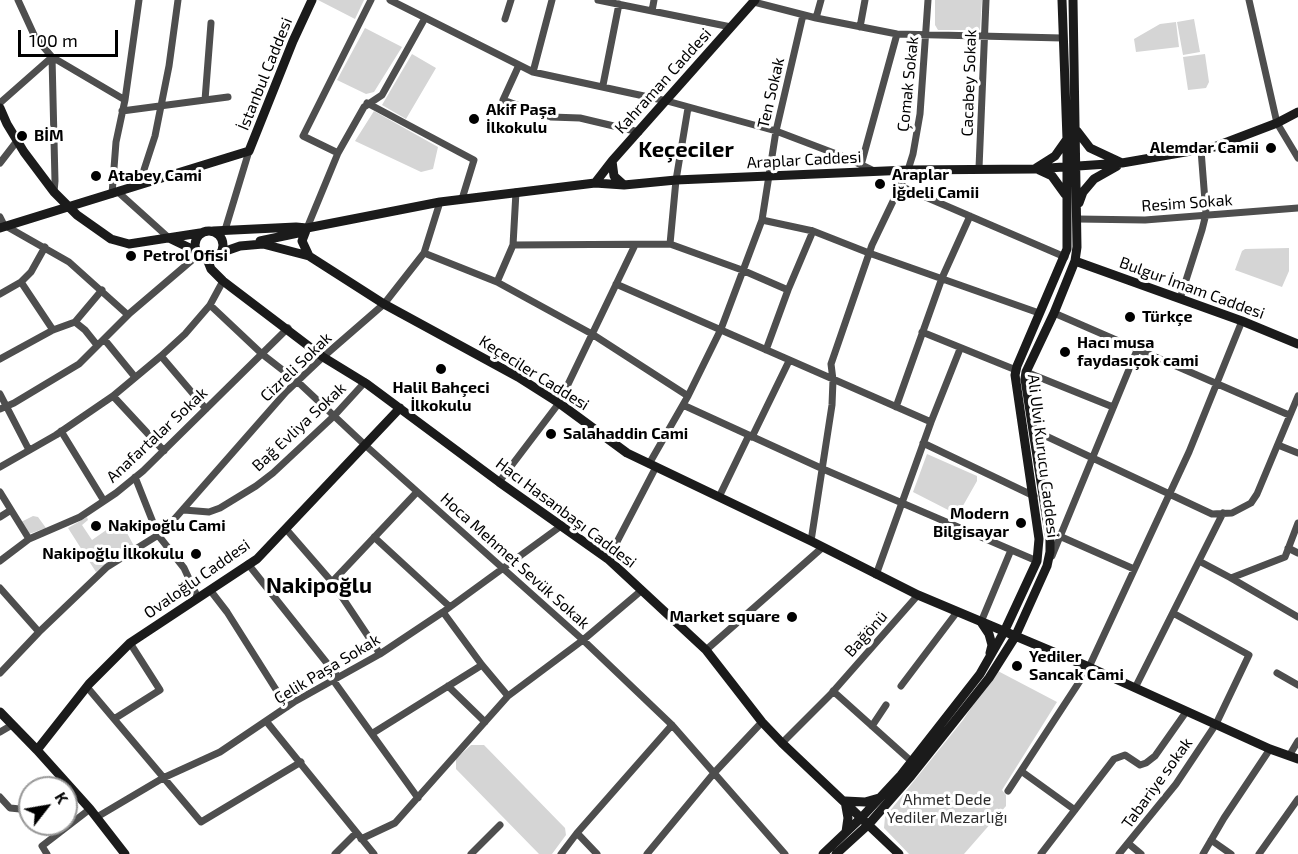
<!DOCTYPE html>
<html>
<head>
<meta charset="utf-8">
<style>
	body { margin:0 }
	#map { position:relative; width:1298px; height:854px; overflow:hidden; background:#fff; font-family:"Exo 2",sans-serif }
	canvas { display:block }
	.north { position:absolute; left:18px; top:776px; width:60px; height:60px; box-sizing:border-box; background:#fff; border:2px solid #999; border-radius:50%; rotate:59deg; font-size:16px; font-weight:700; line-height:24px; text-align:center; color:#000 }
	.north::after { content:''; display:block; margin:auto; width:21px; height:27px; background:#000; clip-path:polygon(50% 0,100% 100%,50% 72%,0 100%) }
	.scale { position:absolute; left:18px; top:30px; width:100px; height:27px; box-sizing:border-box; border:3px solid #000; border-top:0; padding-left:8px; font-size:18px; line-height:21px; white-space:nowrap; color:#000; -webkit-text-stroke:4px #fff; paint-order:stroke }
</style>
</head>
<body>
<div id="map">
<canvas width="1298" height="854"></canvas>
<div class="north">K</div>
<div class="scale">100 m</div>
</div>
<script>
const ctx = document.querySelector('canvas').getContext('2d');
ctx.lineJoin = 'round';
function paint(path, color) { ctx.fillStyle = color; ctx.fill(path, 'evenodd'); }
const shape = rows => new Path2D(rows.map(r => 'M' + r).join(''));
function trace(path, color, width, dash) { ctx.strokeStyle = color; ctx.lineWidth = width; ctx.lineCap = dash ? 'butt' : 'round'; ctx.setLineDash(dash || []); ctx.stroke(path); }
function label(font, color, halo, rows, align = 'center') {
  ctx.font = font + ' "Exo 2",sans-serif'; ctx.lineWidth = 6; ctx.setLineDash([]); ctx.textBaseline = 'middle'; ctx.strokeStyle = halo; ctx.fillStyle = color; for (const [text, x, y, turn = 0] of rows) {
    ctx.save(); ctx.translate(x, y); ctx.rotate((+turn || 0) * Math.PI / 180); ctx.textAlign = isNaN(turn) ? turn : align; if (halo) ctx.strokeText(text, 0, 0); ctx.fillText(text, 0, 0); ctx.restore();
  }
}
const green = shape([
	[318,0,364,0,355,19],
	[935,0,982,0,980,30,938,30,935,25],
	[1194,19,1200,52,1183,55,1177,22],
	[1176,22,1179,47,1136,52,1134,39,1160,24],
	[365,28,402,47,374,92,366,94,337,80],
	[412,54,436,68,406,119,382,105],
	[1205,54,1209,82,1206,88,1188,90,1183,57],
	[374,111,438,147,433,169,421,172,355,141],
	[1289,248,1289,271,1282,287,1235,270,1242,251,1245,249],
	[927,454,977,476,977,481,960,511,954,513,913,492],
	[33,516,38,517,46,528,29,534,21,522],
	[87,517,88,520,82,525,92,540,112,526,116,532,127,533,134,546,96,572,68,528],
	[996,670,1057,702,1002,790,1006,795,1006,806,964,854,909,854,884,828,885,817,963,720],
	[471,745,484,745,565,828,566,835,552,854,539,854,456,769,456,759]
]);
const street = shape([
	[18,0,35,37,52,57,125,100,116,142,112,194],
	[390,0,533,72,667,101,776,131,847,158,874,171],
	[598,0,731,27],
	[1249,0,1277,123,1298,158],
	[754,2,816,18,897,34,1062,38],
	[652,11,654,0],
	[816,18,821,0],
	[505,19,511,0],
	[860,27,865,0],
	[519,65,503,100,551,117,580,118,639,132],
	[533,72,552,0],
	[603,85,619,4],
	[125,100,139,0],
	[205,100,228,97],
	[0,103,52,57,55,181,54,192],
	[367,103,474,160,462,199],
	[122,111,205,100,211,23],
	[338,153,303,136,371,0],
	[0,163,17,141],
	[861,165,897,34],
	[979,168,986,0],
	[139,185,155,136,169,66,178,0],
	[900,186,1065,257],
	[118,192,169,238],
	[0,217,4,225,69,262,128,315],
	[1078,219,1145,220,1298,208],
	[762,220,813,231,869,253,1039,313],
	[307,228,338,153,364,107,382,95,425,18],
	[225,230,249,151],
	[670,244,676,180,688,108],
	[513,245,670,244,742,270,788,290],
	[424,253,497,282,592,334,688,396],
	[21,282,53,330],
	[497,282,513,245,516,192],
	[616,284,931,422],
	[0,294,21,282,31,272,45,247],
	[1180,299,1202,230,1206,214,1201,150],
	[210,305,262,354,298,382,365,445,583,640,672,725,785,854],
	[1054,313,1289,415],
	[75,322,85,330,97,345],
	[922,332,1016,370],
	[104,339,135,377],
	[766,350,788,290,813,231],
	[161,356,206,409],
	[0,359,53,330,75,322,102,290],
	[1026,372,1113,407],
	[0,394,29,450],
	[113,396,164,451],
	[683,405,823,469,1037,561],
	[896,407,942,278,970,216],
	[0,409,14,403,79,364,130,313,198,255],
	[1033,430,1212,514,1232,513,1251,503,1257,494,1298,396],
	[61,431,104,501],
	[752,437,789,361],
	[923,443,1034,496],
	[1278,445,1298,453],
	[649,464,688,396,721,329,762,220,776,131,803,15],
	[0,467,56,435,113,396,161,356,185,334,210,305,223,281],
	[135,477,158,535,184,568,198,598],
	[499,482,559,403,635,245],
	[0,492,29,539],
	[719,497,749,435],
	[184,510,209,512,220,508,256,486,273,473,334,416,365,382],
	[0,517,11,510],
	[286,529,332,582,380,654],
	[1048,531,1134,569],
	[374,537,450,607],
	[811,541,832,405,833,380,831,364,872,245,908,170,913,154,920,114,928,0],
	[1288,548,1298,553],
	[1052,556,1137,350],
	[608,559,656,467],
	[0,561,29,539,80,517,116,493,143,471,288,328],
	[1199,561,1231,578,1298,617],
	[248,564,338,677],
	[876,575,931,422,960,349],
	[1231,578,1285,557,1298,523],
	[332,582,417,492],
	[0,588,39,632],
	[210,590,227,612,287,707],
	[443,612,482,665,508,696],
	[981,622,1011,550],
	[706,650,823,547],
	[0,673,39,632,107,567,163,532,286,392,323,357,384,304,424,253,440,202],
	[1277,673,1298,685],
	[333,680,418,798],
	[448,686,485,722],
	[901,686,957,612],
	[87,687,201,822,301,762],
	[1135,688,1223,513],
	[833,691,911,761],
	[114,719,160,690,130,643],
	[266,721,374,854],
	[872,726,886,705],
	[0,732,12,725],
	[373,733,482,665],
	[782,743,830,695,918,595],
	[1289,756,1298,741],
	[1021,771,1075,810],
	[1008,791,1089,667,1189,452,1242,321],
	[0,797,10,808,20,809,30,805],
	[97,817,163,778,220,752,294,702,380,654,443,612,561,526],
	[577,833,597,854],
	[361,839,395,823,508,696,583,640,642,590],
	[1211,840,1231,854],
	[1129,844,1141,854],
	[47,854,42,846,90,809],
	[335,854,356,833],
	[471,854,500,825],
	[561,854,577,833,672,725],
	[647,854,714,773,762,722],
	[1041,854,1114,759,1125,755,1140,765,1146,763,1155,756,1186,712],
	[1119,854,1176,784,1216,724,1249,655,1173,613],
	[1203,854,1224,818,1270,749],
	[1259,854,1298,799]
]);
const secondary = shape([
	[0,108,7,124,24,152,54,192,77,215,111,239,129,244,200,233],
	[1077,131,1090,148,1120,162],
	[612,161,614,176,624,185],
	[1036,168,1055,156,1067,139],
	[1039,170,1052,176,1065,194],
	[595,183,612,161,755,0],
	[1079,203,1083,192,1094,179,1117,166],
	[0,228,249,151,293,41,312,0],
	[307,228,302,241,309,256],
	'195 245a14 14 0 1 1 28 0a14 14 0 1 1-28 0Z',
	[213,231,296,227,307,228],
	[169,238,196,251],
	[260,241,298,233,307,228,440,202,595,183,624,185,676,180,908,170,1034,169,1122,163,1214,147,1277,123,1298,112],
	[220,253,240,246,263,244,309,256,384,304,518,377,559,403,627,453,811,541,918,595,1089,667,1270,749,1298,759],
	[207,259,211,269,223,281,323,357,367,384,499,482,608,559,706,650,762,722,782,743,899,854],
	[1075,261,1242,321,1298,344],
	[981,622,989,634,992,645,990,653],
	[0,712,37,750,90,809,125,854],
	[37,750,89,684,130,643,257,559,400,408],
	[846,832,848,818,845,801,865,802,879,798],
	[823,854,862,817,901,775,980,674,1004,632,1037,561,1039,539,1015,375,1017,366,1067,249,1067,139,1062,0],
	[836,854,869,824,911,776,989,678,1015,637,1047,566,1050,552,1050,540,1025,379,1026,372,1054,313,1075,261,1077,247,1073,0]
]);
const markers = [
	[474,119,6,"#000"],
	[22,136,6,"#000"],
	[1271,148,6,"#000"],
	[96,176,6,"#000"],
	[880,184,6,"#000"],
	[131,256,6,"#000"],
	[1130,317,6,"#000"],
	[1065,352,6,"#000"],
	[441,369,6,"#000"],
	[551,434,6,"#000"],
	[1021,523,6,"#000"],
	[96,526,6,"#000"],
	[196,554,6,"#000"],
	[792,617,6,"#000"],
	[1017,666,6,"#000"]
];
const streetNames = [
	["İstanbul Caddesi",265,74,-68],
	["Kahraman Caddesi",663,81,-48],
	["Cacabey Sokak",969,83,-88],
	["Çomak Sokak",908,84,-84],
	["Ten Sokak",771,93,-77],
	["Araplar Caddesi",804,160,-3],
	["Resim Sokak",1187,203,-4],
	["Bulgur İmam Caddesi",1192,288,20],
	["Cizreli Sokak",296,367,-44],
	["Keçeciler Caddesi",534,373,32],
	["Bağ Evliya Sokak",299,427,-43],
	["Anafartalar Sokak",157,435,-43],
	["Ali Ulvi Kurucu Caddesi",1043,456,83],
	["Hacı Hasanbaşı Caddesi",566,513,37],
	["Hoca Mehmet Sevük Sokak",515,561,42],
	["Ovaloğlu Caddesi",197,579,-35],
	["Bağönü",866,634,-48],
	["Çelik Paşa Sokak",327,669,-31],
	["Tabariye sokak",1157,783,-54]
];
const poiNames = [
	["Akif Paşa",486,110],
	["İlkokulu",486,128],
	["BİM",34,136],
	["Alemdar Camii",1259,148,"right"],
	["Araplar",892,175],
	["İğdeli Camii",892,193],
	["Atabey Cami",108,176],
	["Petrol Ofisi",143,256],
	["Türkçe",1142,317],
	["Hacı musa",1077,343],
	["faydasıçok cami",1077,361],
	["Halil Bahçeci",441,388,"center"],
	["İlkokulu",441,406,"center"],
	["Salahaddin Cami",563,434],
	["Modern",1009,514,"right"],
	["Bilgisayar",1009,532,"right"],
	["Nakipoğlu Cami",108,526],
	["Nakipoğlu İlkokulu",184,554,"right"],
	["Market square",780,617,"right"],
	["Yediler",1029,657],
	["Sancak Cami",1029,675]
];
const parkNames = [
	["Ahmet Dede",947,800],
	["Yediler Mezarlığı",947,818]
];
const districtNames = [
	["Keçeciler",686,150],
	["Nakipoğlu",319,586]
];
paint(green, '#d5d5d5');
trace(street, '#4e4e4e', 7);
trace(secondary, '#1b1b1b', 9);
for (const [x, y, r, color] of markers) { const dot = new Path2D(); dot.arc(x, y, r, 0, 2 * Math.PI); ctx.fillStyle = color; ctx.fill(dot); trace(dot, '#fff', 2); }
label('16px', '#000', '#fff', streetNames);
label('bold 16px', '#000', '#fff', poiNames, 'left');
label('16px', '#2c2c2c', '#fff', parkNames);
label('bold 22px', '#000', '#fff', districtNames);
</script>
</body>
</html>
